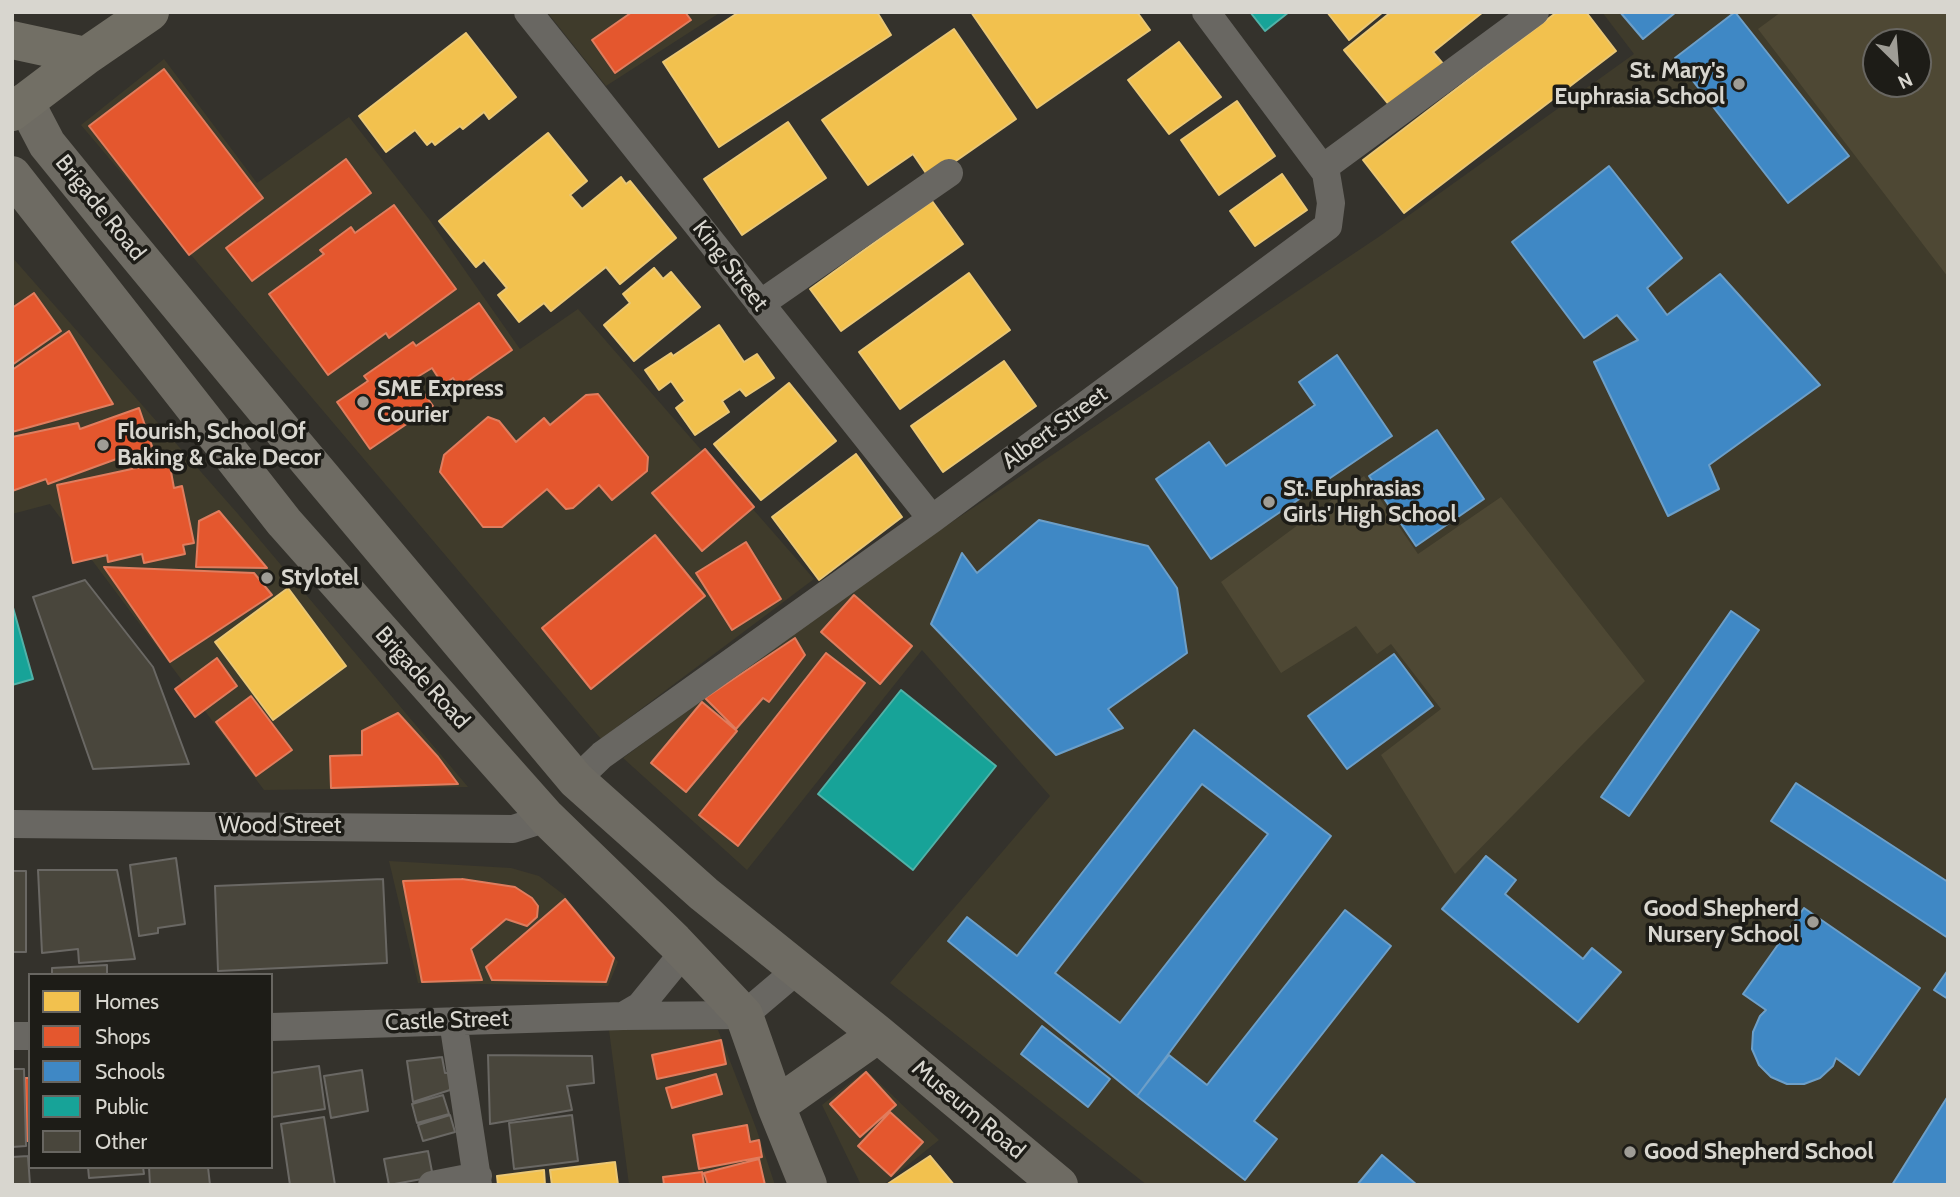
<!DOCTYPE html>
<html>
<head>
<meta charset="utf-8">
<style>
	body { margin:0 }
	#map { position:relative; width:1960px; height:1197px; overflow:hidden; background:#34322c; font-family:Cabin,sans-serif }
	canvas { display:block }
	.frame { position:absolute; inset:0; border:14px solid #d8d6cf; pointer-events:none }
	.legend { position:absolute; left:28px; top:973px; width:245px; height:196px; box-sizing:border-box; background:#1d1c17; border:2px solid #686661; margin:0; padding:9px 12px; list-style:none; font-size:21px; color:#d8d6cf }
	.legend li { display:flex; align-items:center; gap:14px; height:35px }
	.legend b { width:35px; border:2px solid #686661 }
	.north { position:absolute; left:1862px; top:28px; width:70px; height:70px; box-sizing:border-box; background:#1d1c17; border:2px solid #686661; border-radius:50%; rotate:155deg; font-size:19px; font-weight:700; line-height:28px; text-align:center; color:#d8d6cf }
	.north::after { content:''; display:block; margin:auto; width:24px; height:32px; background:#9f9d96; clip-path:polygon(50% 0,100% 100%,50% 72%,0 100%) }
</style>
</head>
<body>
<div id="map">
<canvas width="1960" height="1197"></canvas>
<div class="frame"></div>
<ul class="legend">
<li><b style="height:19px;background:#f2c14e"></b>Homes</li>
<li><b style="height:19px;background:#e4572e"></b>Shops</li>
<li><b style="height:19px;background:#3f88c5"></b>Schools</li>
<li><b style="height:19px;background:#17a398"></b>Public</li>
<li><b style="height:19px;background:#49463c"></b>Other</li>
</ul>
<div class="north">N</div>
</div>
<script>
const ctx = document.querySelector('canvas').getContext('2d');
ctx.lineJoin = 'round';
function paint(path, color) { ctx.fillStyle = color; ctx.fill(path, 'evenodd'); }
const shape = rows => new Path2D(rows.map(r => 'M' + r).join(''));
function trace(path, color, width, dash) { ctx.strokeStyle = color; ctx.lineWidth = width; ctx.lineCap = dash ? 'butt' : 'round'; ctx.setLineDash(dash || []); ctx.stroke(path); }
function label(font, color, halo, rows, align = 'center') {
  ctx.font = font + ' Cabin,sans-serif'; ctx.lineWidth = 7; ctx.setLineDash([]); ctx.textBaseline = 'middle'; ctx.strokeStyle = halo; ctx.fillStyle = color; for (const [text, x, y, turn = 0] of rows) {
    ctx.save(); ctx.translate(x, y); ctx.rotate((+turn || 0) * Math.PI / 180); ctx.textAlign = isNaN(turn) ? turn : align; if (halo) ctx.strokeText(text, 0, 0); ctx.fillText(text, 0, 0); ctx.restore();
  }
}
const built = shape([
	[547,12,721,12,606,86],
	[1602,12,1948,12,1948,1185,1147,1185,890,983,1050,796,922,650,747,870,623,758,865,580,1380,236,1634,54],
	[1876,42,1918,42,1918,84,1876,84],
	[164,59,257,183,349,117,429,219,520,349,578,309,814,579,601,739,81,125],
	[12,257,238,514,468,787,264,790,50,504,12,514],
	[389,861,511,868,539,876,564,895,618,962,608,986,418,983],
	[609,1030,718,1030,756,1128,775,1185,629,1185],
	[866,1070,939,1140,883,1185,861,1185,822,1105]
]);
const green = shape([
	[1781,12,1948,12,1948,277,1758,29],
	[1876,42,1918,42,1918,84,1876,84],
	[1364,476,1418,554,1501,497,1645,681,1455,874,1381,755,1441,709,1391,644,1377,654,1356,626,1281,673,1221,582]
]);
const homes = shape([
	[739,12,877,12,891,35,719,147,663,62,739,12],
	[971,12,1137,12,1150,30,1037,108,971,12],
	[1327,12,1383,12,1349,40,1327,12],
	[1391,12,1483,12,1433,52,1444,65,1391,107,1344,50,1391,12],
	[1557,12,1586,12,1616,51,1404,213,1363,160,1557,12],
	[954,29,1016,119,930,179,913,154,868,185,822,120,954,29],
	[466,33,516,97,489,119,484,112,463,129,460,126,435,145,432,141,427,145,415,130,386,152,359,116,466,33],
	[1179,42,1221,97,1169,134,1128,80,1179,42],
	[1237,101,1275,156,1219,195,1181,140,1237,101],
	[788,122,826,178,742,235,704,179,788,122],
	[548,133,587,181,570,195,582,209,621,177,626,184,630,181,676,238,620,284,606,267,551,311,544,303,519,322,498,295,507,288,484,260,476,267,439,221,548,133],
	[1282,174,1307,210,1255,246,1230,211,1282,174],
	[932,201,963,244,841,331,810,289,932,201],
	[654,268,663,279,671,272,700,307,634,361,604,325,630,303,623,294,654,268],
	[969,273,1010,330,900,409,859,352,969,273],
	[719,325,744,362,757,354,774,378,746,396,740,389,722,401,729,412,695,435,676,408,685,401,671,381,659,390,645,370,671,353,673,356,719,325],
	[1004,361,1036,406,943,472,911,426,1004,361],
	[789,383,836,441,761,500,714,444,789,383],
	[856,454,902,517,819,580,772,517,856,454],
	[288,588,346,666,273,720,215,642,288,588],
	[930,1156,954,1185,886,1185,930,1156],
	[615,1162,618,1185,552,1185,550,1170,615,1162],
	[544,1170,545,1185,498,1185,497,1176,544,1170]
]);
const shops = shape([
	[632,12,685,12,691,20,615,73,592,40,632,12],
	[164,69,263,198,189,255,89,126,164,69],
	[346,159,371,193,252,281,226,248,346,159],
	[394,205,456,289,389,338,386,333,328,375,269,294,324,254,320,250,351,227,355,233,394,205],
	[34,293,61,331,12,365,12,308,34,293],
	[479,303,512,350,459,387,453,378,443,385,432,368,414,379,433,406,370,449,337,402,368,381,364,376,413,342,416,346,479,303],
	[69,331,113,404,12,432,12,370,69,331],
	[598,394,648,457,647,471,612,500,599,485,573,508,566,509,547,489,502,527,483,527,440,472,444,455,488,417,499,421,516,442,544,418,550,425,586,395,598,394],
	[139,408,152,446,48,484,46,479,12,491,12,437,78,423,80,429,139,408],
	[705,449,754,507,702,551,652,493,705,449],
	[169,461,174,488,182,486,194,543,183,545,185,554,144,563,142,554,108,562,107,555,73,563,57,485,169,461],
	[219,511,267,568,196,567,199,521,219,511],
	[655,535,705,596,591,689,542,628,655,535],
	[746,542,781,599,732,630,696,573,746,542],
	[104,567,254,573,272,595,170,662,104,567],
	[854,595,912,646,880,684,821,632,854,595],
	[795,638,805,655,769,702,763,698,736,729,705,698,795,638],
	[826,653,865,683,738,846,699,815,826,653],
	[217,658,237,686,195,717,175,689,217,658],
	[251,696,292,750,256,776,216,722,251,696],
	[702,702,737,731,686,792,651,763,702,702],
	[398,713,438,757,458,784,331,788,330,756,362,755,362,731,398,713],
	[462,879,515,887,532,898,538,906,537,917,527,926,506,919,471,949,482,980,422,982,403,881,462,879],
	[565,899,614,958,606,982,492,980,486,967,565,899],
	[721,1040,726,1064,657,1079,652,1055,721,1040],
	[866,1072,896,1105,860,1137,830,1104,866,1072],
	[716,1074,722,1094,672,1108,666,1088,716,1074],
	[25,1078,30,1078,30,1141,27,1141,25,1078],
	[890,1112,923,1142,891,1176,858,1146,890,1112],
	[747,1125,750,1142,759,1140,762,1157,699,1169,693,1135,747,1125],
	[759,1159,765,1185,708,1185,704,1173,759,1159],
	[702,1172,704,1185,664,1185,663,1177,702,1172]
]);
const schools = shape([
	[1620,12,1676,12,1643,39,1620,12],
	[1735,12,1849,156,1788,203,1675,58,1735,12],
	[1609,166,1682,258,1647,288,1667,315,1720,274,1820,385,1709,465,1719,489,1668,516,1594,362,1638,340,1617,315,1584,338,1512,242,1609,166],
	[1337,355,1392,436,1211,559,1156,479,1209,442,1226,466,1315,405,1299,382,1337,355],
	[1437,430,1484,499,1416,546,1369,476,1437,430],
	[1039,520,1148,546,1177,588,1187,653,1108,709,1123,728,1056,755,931,624,962,553,977,573,1039,520],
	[1731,611,1759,630,1629,816,1601,797,1731,611],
	[1394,654,1433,706,1347,769,1308,716,1394,654],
	[1194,730,1331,836,1137,1096,948,941,967,917,1017,956,1194,730],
	[1202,784,1268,834,1120,1023,1055,973,1202,784],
	[1796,783,1948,882,1948,938,1771,821,1796,783],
	[1486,856,1516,880,1505,894,1583,959,1592,948,1621,972,1578,1022,1442,909,1486,856],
	[1804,908,1920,988,1859,1075,1836,1058,1833,1066,1820,1078,1804,1084,1787,1084,1771,1077,1759,1065,1752,1049,1753,1032,1760,1016,1766,1010,1743,994,1804,908],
	[1345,910,1391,946,1254,1121,1277,1139,1245,1180,1137,1096,1169,1055,1207,1085,1345,910],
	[1948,970,1948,999,1934,990,1948,970],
	[1042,1026,1110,1079,1088,1107,1021,1054,1042,1026],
	[1948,1096,1948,1185,1892,1185,1948,1096],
	[1382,1155,1417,1185,1357,1185,1382,1155]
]);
const public = shape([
	[1250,12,1289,12,1265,31,1250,12],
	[12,604,33,679,12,685,12,604],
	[901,690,996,766,913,870,818,794,901,690]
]);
const building = shape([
	[85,580,153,667,189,764,93,769,33,597,85,580],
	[176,858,185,924,158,928,158,933,139,936,130,865,176,858],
	[38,870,117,870,135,959,79,963,78,949,42,953,38,870],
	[12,871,26,871,26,952,12,952,12,871],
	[383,879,387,963,218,971,215,886,383,879],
	[107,965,107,975,52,975,52,968,107,965],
	[488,1055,592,1056,594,1083,567,1086,572,1110,490,1124,488,1055],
	[442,1057,445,1073,450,1073,450,1090,413,1102,407,1061,442,1057],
	[319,1066,325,1109,272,1117,271,1073,319,1066],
	[12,1069,24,1069,26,1146,12,1147,12,1069],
	[362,1070,368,1111,331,1118,324,1076,362,1070],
	[443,1095,449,1114,417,1123,412,1104,443,1095],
	[450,1115,455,1132,423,1141,418,1125,450,1115],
	[572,1115,578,1161,514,1169,509,1123,572,1115],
	[324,1117,335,1185,290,1185,281,1124,324,1117],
	[428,1151,433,1177,389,1185,384,1159,428,1151],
	[28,1156,30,1185,12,1185,12,1157,28,1156],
	[88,1167,143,1167,144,1174,89,1178,88,1167],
	[149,1167,208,1167,210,1185,150,1185,149,1167]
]);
const minor = shape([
	[528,12,932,519],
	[1323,168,1535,12],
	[760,304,949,173],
	[576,780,602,755,932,519,1328,226,1331,203,1326,173,1206,12],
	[12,824,513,829,547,818],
	[623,1016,640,1006,684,952],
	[453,1021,478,1185],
	[271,1027,623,1016,744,1015,797,970],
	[12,1036,30,1036],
	[432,1185,478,1176]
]);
const secondary = shape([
	[25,102,47,144,112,224,284,432,576,780,704,894,878,1034,1059,1185],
	[12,175,284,522,547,818,674,941,744,1015,776,1106,808,1185],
	[776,1106,878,1034]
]);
const primary = shape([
	[12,40,86,56],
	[12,112,86,56,150,12]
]);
const markers = [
	[1739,84,7,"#9f9d96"],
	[363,402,7,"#9f9d96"],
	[103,445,7,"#9f9d96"],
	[1269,502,7,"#9f9d96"],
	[267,578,7,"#9f9d96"],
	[1813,922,7,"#9f9d96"],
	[1630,1152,7,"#9f9d96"]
];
const poiNames = [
	["St. Mary's",1725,71,"right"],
	["Euphrasia School",1725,97,"right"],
	["SME Express",377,389],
	["Courier",377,415],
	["Flourish, School Of",117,432],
	["Baking & Cake Decor",117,458],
	["St. Euphrasias",1283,489],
	["Girls' High School",1283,515],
	["Stylotel",281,578],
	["Good Shepherd",1799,909,"right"],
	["Nursery School",1799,935,"right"],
	["Good Shepherd School",1644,1152]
];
const streetNames = [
	["Brigade Road",100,208,51],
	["King Street",730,266,52],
	["Albert Street",1055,428,-36],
	["Brigade Road",422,678,48],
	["Wood Street",280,826],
	["Castle Street",447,1021,-2],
	["Museum Road",968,1110,40]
];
paint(built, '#3f3b2b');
paint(green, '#4e4834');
paint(homes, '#f2c14e');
trace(homes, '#eac775', 2);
paint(shops, '#e4572e');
trace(shops, '#e07d5e', 2);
paint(schools, '#3f88c5');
trace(schools, '#6d9fc8', 2);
paint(public, '#17a398');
trace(public, '#51b2a8', 2);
paint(building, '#49463c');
trace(building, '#6a6864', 2);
trace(minor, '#696762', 28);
trace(secondary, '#6e6b63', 38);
trace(primary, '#726f65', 38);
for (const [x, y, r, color] of markers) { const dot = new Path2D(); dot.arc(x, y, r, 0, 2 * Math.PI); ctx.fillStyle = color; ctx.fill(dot); trace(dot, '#1d1c17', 2.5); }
label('bold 23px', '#d8d6cf', '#1d1c17', poiNames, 'left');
label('23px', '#d8d6cf', '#1d1c17', streetNames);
</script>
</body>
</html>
